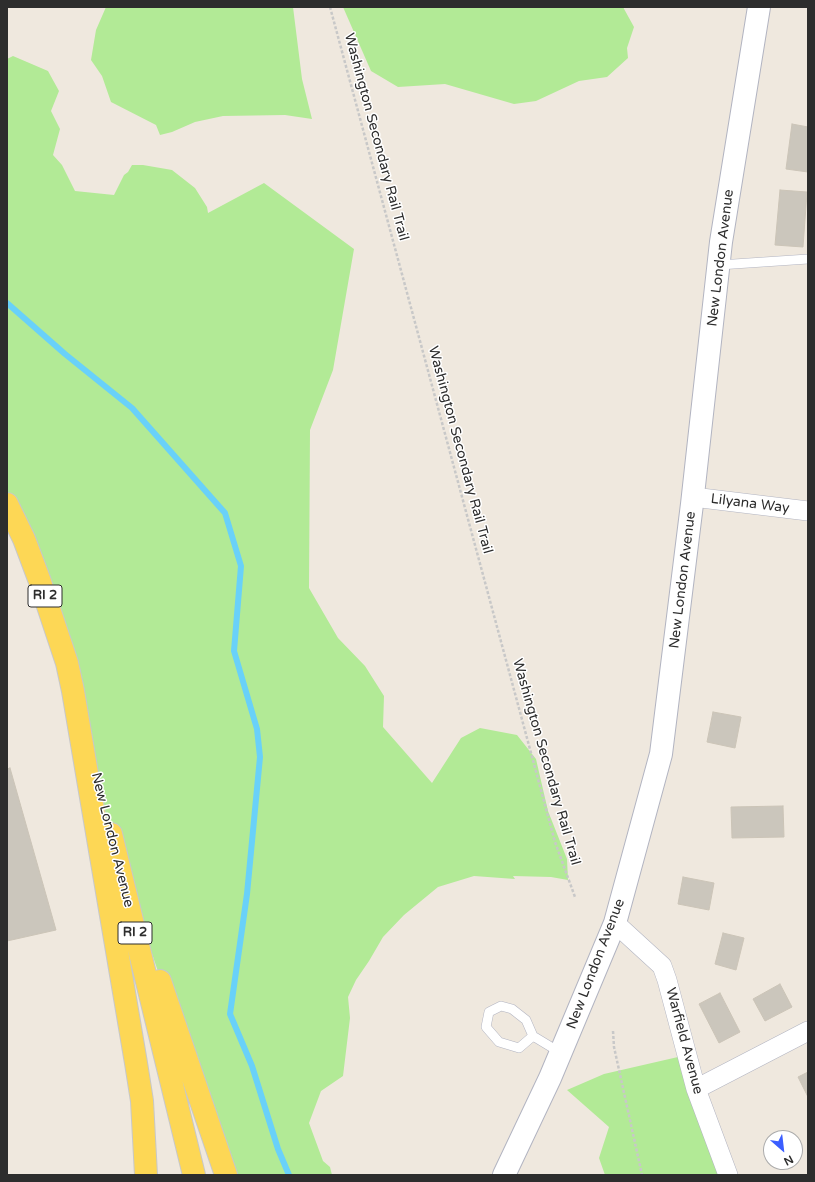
<!DOCTYPE html>
<html>
<head>
<meta charset="utf-8">
<style>
	body { margin:0 }
	#map { position:relative; width:815px; height:1182px; overflow:hidden; background:#efe8de; font-family:"Varela Round",sans-serif }
	canvas { display:block }
	.frame { position:absolute; inset:0; border:8px solid #2d2d2d; pointer-events:none }
	.north { position:absolute; left:763px; top:1130px; width:40px; height:40px; box-sizing:border-box; background:#fff; border:1px solid #ababab; border-radius:50%; rotate:152deg; font-size:11px; font-weight:700; line-height:16px; text-align:center; color:#2d2d2d }
	.north::after { content:''; display:block; margin:auto; width:14px; height:18px; background:#3b5eff; clip-path:polygon(50% 0,100% 100%,50% 72%,0 100%) }
</style>
</head>
<body>
<div id="map">
<canvas width="815" height="1182"></canvas>
<div class="frame"></div>
<div class="north">N</div>
</div>
<script>
const ctx = document.querySelector('canvas').getContext('2d');
ctx.lineJoin = 'round';
function paint(path, color) { ctx.fillStyle = color; ctx.fill(path, 'evenodd'); }
const shape = rows => new Path2D(rows.map(r => 'M' + r).join(''));
function trace(path, color, width, dash) { ctx.strokeStyle = color; ctx.lineWidth = width; ctx.lineCap = dash ? 'butt' : 'round'; ctx.setLineDash(dash || []); ctx.stroke(path); }
function label(font, color, halo, rows, align = 'center') {
  ctx.font = font + ' "Varela Round",sans-serif'; ctx.lineWidth = 3; ctx.setLineDash([]); ctx.textBaseline = 'middle'; ctx.strokeStyle = halo; ctx.fillStyle = color; for (const [text, x, y, turn = 0] of rows) {
    ctx.save(); ctx.translate(x, y); ctx.rotate((+turn || 0) * Math.PI / 180); ctx.textAlign = isNaN(turn) ? turn : align; if (halo) ctx.strokeText(text, 0, 0); ctx.fillText(text, 0, 0); ctx.restore();
  }
}
const green = shape([
	[106,7,293,7,302,79,312,119,285,115,223,116,195,122,172,132,160,135,156,125,111,102,102,76,91,60,96,30],
	[343,7,623,7,634,27,627,48,628,58,607,77,579,81,536,101,514,104,445,84,398,87,371,71],
	[13,56,48,71,59,91,51,111,60,129,53,155,62,165,75,191,114,195,124,175,128,172,132,165,143,165,172,170,195,188,207,207,208,213,264,183,354,249,333,370,310,430,309,588,338,638,365,666,384,696,383,727,432,783,461,738,480,728,517,735,536,759,548,811,567,859,568,880,551,877,513,876,515,879,474,876,438,887,404,915,383,937,369,961,356,980,348,997,350,1018,343,1076,321,1091,309,1123,323,1161,330,1167,332,1175,227,1175,147,939,115,859,97,787,7,509,7,59],
	[691,1054,731,1175,605,1175,599,1158,609,1127,567,1090,604,1074]
]);
const stream = shape([
	[7,303,65,354,132,408,225,513,241,566,234,651,257,729,260,757,247,894,230,1014,252,1066,278,1149,289,1175]
]);
const building = shape([
	[792,124,808,127,808,172,786,169,792,124],
	[780,190,807,192,803,247,775,245,780,190],
	[713,712,741,717,735,748,707,742,713,712],
	[10,768,56,930,7,941,7,769,10,768],
	[783,806,784,837,732,838,731,807,783,806],
	[683,877,714,883,709,910,678,904,683,877],
	[723,933,744,938,736,970,715,964,723,933],
	[780,984,792,1007,765,1021,753,999,780,984],
	[720,993,740,1032,719,1043,699,1004,720,993],
	[808,1072,808,1097,798,1077,808,1072]
]);
const path = shape([
	[330,7,555,842,575,897],
	[613,1031,614,1047,642,1175]
]);
const lane = shape([
	[719,265,808,259],
	[533,1036,519,1048,499,1042,486,1027,489,1012,501,1006,512,1009,526,1020,533,1036,561,1053]
]);
const street = shape([
	[693,497,808,511],
	[615,923,662,966,667,980,696,1089,728,1175],
	[696,1089,808,1031]
]);
const secondary = shape([
	[504,1175,550,1078,615,923,661,754,692,504,721,242,759,7]
]);
const primary = shape([
	[7,504,24,539,39,579,67,663,73,691,136,1063,142,1101,146,1175],
	[111,834,194,1175],
	[160,981,226,1175]
]);
const shields = [
	[45,596,34],
	[135,933,34]
];
const shieldNames = [
	["RI 2",45,596],
	["RI 2",135,933]
];
const streetNames = [
	["Washington Secondary Rail Trail",376,137,75],
	["New London Avenue",721,258,-83],
	["Washington Secondary Rail Trail",460,450,75],
	["Lilyana Way",750,504,7],
	["New London Avenue",683,580,-83],
	["Washington Secondary Rail Trail",546,762,74],
	["New London Avenue",112,840,76],
	["New London Avenue",596,964,-69],
	["Warfield Avenue",684,1041,75]
];
paint(green, '#b2ea96');
trace(stream, '#69d1f9', 6);
paint(building, '#cbc6bc');
trace(building, '#cbc4b7', 1);
trace(lane, '#b2b4c1', 10);
trace(street, '#b2b4c1', 20);
trace(secondary, '#b2b4c1', 24);
trace(primary, '#c8c8c8', 24);
trace(path, '#c8c8c8', 2.5, [3, 2]);
trace(lane, '#fff', 9);
trace(street, '#fff', 19);
trace(secondary, '#fff', 22);
trace(primary, '#fdd755', 22);
for (const [x, y, w] of shields) { const box = new Path2D(); box.roundRect(x - w / 2, y - 11, w, 22, 3); ctx.fillStyle = '#fff'; ctx.fill(box); trace(box, '#2d2d2d', 1); }
label('bold 13px', '#2d2d2d', null, shieldNames);
label('14px', '#2d2d2d', '#fff', streetNames);
</script>
</body>
</html>
